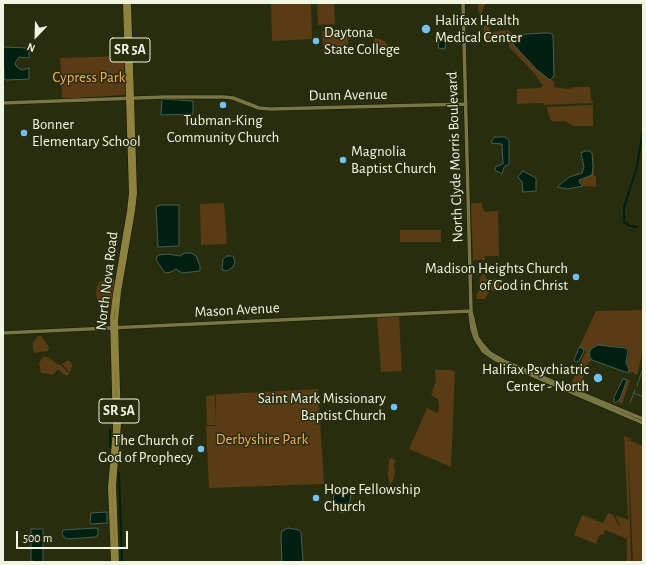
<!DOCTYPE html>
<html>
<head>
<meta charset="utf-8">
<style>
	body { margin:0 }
	#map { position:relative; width:646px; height:565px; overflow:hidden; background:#282d0e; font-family:"Alegreya Sans",sans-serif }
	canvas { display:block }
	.frame { position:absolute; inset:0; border:4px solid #f1f6e3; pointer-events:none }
	.north { position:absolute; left:16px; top:16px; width:40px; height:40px; -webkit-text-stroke:3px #282d0e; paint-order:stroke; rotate:203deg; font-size:11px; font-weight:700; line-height:16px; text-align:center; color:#f1f6e3 }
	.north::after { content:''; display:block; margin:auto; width:14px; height:18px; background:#f1f6e3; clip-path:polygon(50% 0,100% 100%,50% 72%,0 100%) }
	.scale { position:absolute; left:16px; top:531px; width:112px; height:18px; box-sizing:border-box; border:2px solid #f1f6e3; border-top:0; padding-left:5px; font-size:12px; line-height:14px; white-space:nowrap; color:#f1f6e3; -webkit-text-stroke:3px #282d0e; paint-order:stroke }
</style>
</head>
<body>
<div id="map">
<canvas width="646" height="565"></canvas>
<div class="frame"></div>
<div class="north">N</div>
<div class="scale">500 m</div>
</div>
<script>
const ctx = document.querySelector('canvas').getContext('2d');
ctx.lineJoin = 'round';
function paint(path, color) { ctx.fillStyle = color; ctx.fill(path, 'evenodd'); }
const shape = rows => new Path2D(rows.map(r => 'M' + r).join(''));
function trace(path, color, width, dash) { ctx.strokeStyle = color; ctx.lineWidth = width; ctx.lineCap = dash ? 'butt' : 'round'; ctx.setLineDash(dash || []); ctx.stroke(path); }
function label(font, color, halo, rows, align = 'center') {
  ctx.font = font + ' "Alegreya Sans",sans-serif'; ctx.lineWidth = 3; ctx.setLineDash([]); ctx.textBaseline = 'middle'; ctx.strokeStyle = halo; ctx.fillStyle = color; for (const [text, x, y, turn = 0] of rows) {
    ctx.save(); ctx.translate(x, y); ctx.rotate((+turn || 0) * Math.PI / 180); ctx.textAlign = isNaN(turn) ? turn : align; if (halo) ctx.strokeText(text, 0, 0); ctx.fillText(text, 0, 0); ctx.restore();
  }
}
const green = shape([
	[271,3,311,3,312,39,272,41],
	[317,3,334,3,335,24,318,25],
	[478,3,489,3,485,5,480,16,478,9],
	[486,25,488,25,491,32,508,30,512,33,512,43,537,70,554,82,554,87,568,89,575,87,590,87,591,100,593,101,593,103,544,105,543,103,517,104,517,89,540,88,543,86,535,74,509,47,508,37,503,34,501,38,485,39,483,34,484,26],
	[327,30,346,31,348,37,348,44,347,48,341,53,333,55,324,53,322,35,323,31],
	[374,38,380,39,386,42,389,47,390,53,373,54,375,52],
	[124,56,125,94,124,95,64,99,62,98,60,58],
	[588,105,593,105,593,126,574,126,565,121,553,122,550,119,547,109,547,107],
	[592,153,593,153,594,176,596,177,596,187,583,186,579,180,580,178,590,175,593,171],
	[224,203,227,244,201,245,200,204],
	[471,203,482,203,482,207,485,212,498,211,499,256,485,256,485,260,473,260],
	[400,230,441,230,441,242,400,242],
	[483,274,485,274,486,279,499,279,500,287,495,290,489,291,485,299,477,299,476,295,479,290,480,278],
	[113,279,115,281,112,305,102,308,99,306,96,294,97,288,99,282,104,280,110,286],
	[642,310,643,344,641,359,637,375,632,372,629,373,629,369,627,362,629,353,629,350,625,347,598,345,593,347,589,352,589,358,592,360,587,364,585,370,583,378,584,386,582,391,570,386,586,351,579,347,596,311],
	[377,317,399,317,402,371,381,372],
	[38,336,41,336,49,347,48,351,35,353,33,350,33,342],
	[43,357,48,357,57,364,61,365,69,374,67,376,63,374,58,369,53,375,41,373,39,363],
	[68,360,71,362,72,366,71,370,70,373,62,364],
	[435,370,451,370,455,372,451,467,409,449,427,408,437,413,439,410,438,399,431,395,436,381],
	[627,380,630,381,622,404,618,402,620,399],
	[318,389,324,484,209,488,206,426,216,426,216,395,205,395],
	[215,395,216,425,207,425,206,396],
	[624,436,632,439,632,440,629,439,628,446,631,562,627,562,627,539,605,530,604,534,602,534,599,536,596,544,574,535,582,515,603,523,608,513,613,515,619,526,620,525,615,515,628,520],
	[629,440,643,446,643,562,633,562,628,445],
	[391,458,396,460,394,465,395,472,393,481,390,485,388,475,389,461]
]);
const water = shape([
	[544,33,550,33,553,35,554,76,550,80,537,70,512,43,512,35,544,33],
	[440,34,446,35,445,49,438,48,440,34],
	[3,47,29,48,29,58,19,57,15,63,16,66,20,69,23,70,29,68,29,79,6,80,4,78,3,47],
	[162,99,193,101,193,114,161,115,162,99],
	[495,137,505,137,509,140,509,164,504,167,502,174,495,170,495,167,503,164,502,144,491,143,492,140,495,137],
	[585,151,589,151,592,153,593,166,592,175,579,180,579,182,583,186,568,189,557,187,569,177,582,173,584,167,581,153,585,151],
	[523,171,536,178,536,191,523,192,522,182,518,177,523,171],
	[160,205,179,205,179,246,158,247,156,207,160,205],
	[185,253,191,253,196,256,200,266,200,271,182,273,176,269,171,272,165,273,156,260,157,256,159,255,168,254,180,256,185,253],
	[227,256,233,256,235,262,233,267,227,271,222,270,223,259,227,256],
	[598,345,625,348,628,350,626,363,629,369,628,373,592,360,590,357,589,353,591,349,598,345],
	[580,347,583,349,584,351,579,361,576,362,574,360,579,348,580,347],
	[623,379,627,380,620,399,615,403,614,401,614,397,623,379],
	[336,493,348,493,351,494,350,501,344,513,335,511,334,510,333,503,334,494,336,493],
	[107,512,107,523,90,524,91,513,107,512],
	[96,528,98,529,98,534,96,537,67,539,64,537,62,534,63,530,96,528],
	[288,528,299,530,301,532,303,562,282,562,281,536,282,531,288,528],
	[31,529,43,529,43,562,34,562,31,560,31,529]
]);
const stream = shape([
	[637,386,643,368],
	[634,393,643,397],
	[630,403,635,390]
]);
const canal = shape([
	[637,227,630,226,624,222,624,207,637,167,643,130],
	[110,447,110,430],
	[119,473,122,562]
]);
const secondary = shape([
	[463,3,471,311,470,314,472,329,475,338,483,351,496,360,643,423],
	[3,103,164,97,224,97,233,98,259,108,271,109,466,104],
	[471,311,477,337,481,343,490,353,504,361,643,419],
	[3,333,471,311]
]);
const primary = shape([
	[113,562,110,487,115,430,112,318,115,294,129,211,131,193,125,3],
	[117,562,114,485,119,424,116,321,119,292,133,211,135,193,129,3]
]);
const markers = [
	[426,29,5,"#71c1f5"],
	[316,41,4,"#71c1f5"],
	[223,105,4,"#71c1f5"],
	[24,133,4,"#71c1f5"],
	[343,160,4,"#71c1f5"],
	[576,277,4,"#71c1f5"],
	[598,378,5,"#71c1f5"],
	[394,407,4,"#71c1f5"],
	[201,449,4,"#71c1f5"],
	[316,498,4,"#71c1f5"]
];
const shields = [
	[130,50,40],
	[119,411,40]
];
const shieldNames = [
	["SR 5A",130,50],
	["SR 5A",119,411]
];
const poiNames = [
	["Halifax Health",435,20],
	["Medical Center",435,37],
	["Daytona",324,32],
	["State College",324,49],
	["Tubman-King",223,120,"center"],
	["Community Church",223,137,"center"],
	["Bonner",32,124],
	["Elementary School",32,141],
	["Magnolia",351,151],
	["Baptist Church",351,168],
	["Madison Heights Church",568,268,"right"],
	["of God in Christ",568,285,"right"],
	["Halifax Psychiatric",589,369,"right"],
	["Center - North",589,386,"right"],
	["Saint Mark Missionary",386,398,"right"],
	["Baptist Church",386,415,"right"],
	["The Church of",193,440,"right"],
	["God of Prophecy",193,457,"right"],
	["Hope Fellowship",324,489],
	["Church",324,506]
];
const parkNames = [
	["Cypress Park",89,77],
	["Derbyshire Park",262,439]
];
const streetNames = [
	["Dunn Avenue",348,95,-1],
	["North Clyde Morris Boulevard",455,157,-92],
	["North Nova Road",107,281,-83],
	["Mason Avenue",237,310,-3]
];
paint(green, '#593b14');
paint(water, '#001f13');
trace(water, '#486051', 1);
trace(stream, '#486051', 1);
trace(canal, '#001f13', 2);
trace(secondary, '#111500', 4.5);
trace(primary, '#111500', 5);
trace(secondary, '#797644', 3.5);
trace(primary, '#8f823f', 4);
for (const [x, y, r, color] of markers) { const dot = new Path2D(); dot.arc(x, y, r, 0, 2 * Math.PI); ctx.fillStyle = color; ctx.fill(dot); trace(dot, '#282d0e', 1.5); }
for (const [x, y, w] of shields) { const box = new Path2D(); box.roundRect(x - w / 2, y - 12, w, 24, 3); ctx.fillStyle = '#282d0e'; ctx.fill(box); trace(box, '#f1f6e3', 1); }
label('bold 14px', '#f1f6e3', null, shieldNames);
label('15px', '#f1f6e3', '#282d0e', poiNames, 'left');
label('15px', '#feae4a', '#282d0e', parkNames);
label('15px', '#f1f6e3', '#282d0e', streetNames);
</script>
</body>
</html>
